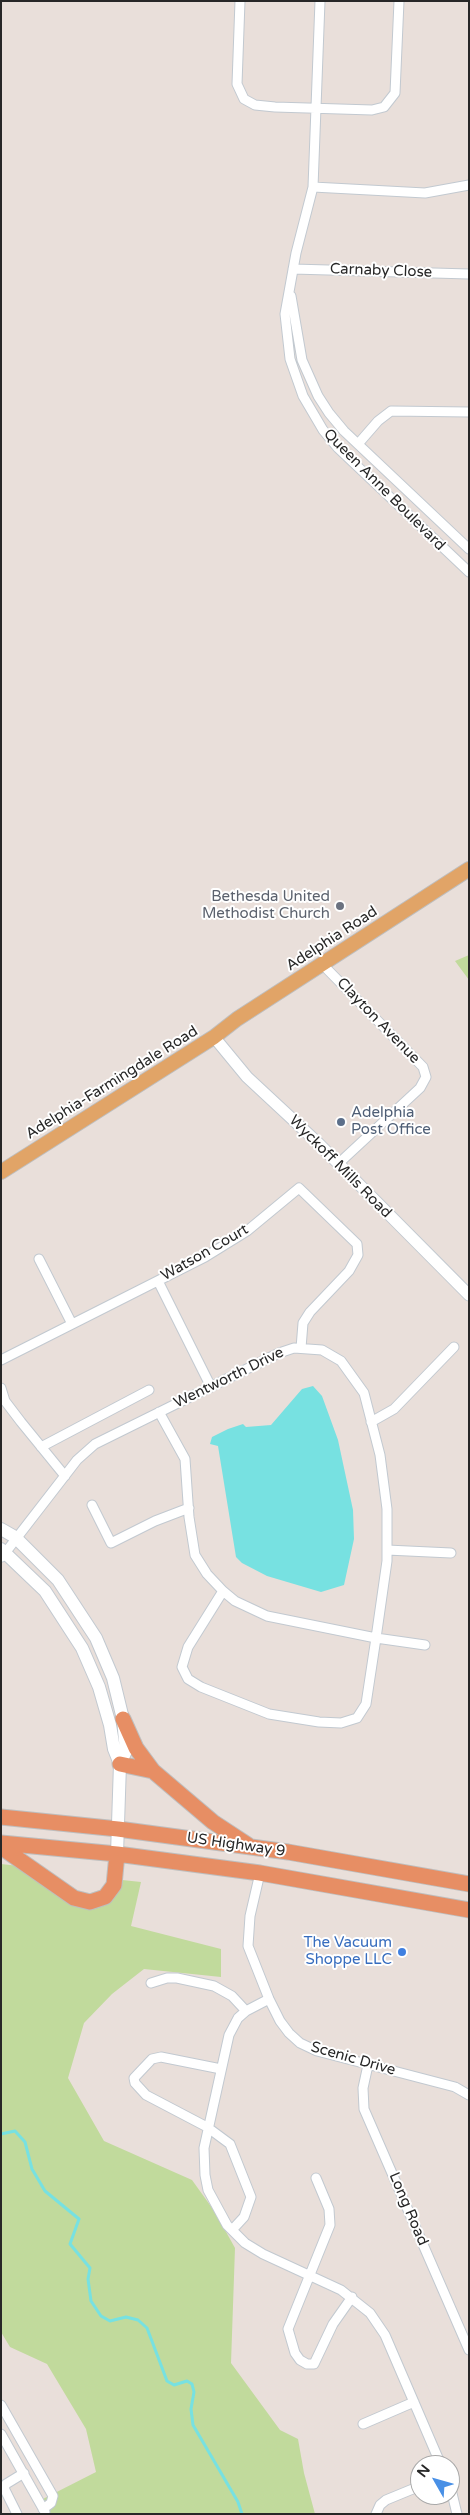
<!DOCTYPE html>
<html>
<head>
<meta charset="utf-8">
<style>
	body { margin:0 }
	#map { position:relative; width:470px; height:2515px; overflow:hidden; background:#e9dfda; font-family:"Varela Round",sans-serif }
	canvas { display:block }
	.frame { position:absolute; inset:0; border:2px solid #272727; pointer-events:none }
	.north { position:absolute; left:410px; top:2455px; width:50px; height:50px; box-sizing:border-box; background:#fff; border:1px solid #a9a9a9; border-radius:50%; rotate:308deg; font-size:14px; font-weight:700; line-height:20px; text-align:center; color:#272727 }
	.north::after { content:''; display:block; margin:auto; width:18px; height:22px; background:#4990e6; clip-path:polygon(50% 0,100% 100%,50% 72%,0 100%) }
</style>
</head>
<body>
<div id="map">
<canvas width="470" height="2515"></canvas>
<div class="frame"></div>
<div class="north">N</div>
</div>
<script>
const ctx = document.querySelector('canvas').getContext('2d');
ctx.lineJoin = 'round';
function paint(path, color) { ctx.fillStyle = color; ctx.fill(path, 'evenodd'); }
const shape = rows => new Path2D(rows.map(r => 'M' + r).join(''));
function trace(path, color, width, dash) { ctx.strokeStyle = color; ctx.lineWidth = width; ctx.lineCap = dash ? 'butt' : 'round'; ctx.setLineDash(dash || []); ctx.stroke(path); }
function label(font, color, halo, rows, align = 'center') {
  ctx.font = font + ' "Varela Round",sans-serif'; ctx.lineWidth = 4; ctx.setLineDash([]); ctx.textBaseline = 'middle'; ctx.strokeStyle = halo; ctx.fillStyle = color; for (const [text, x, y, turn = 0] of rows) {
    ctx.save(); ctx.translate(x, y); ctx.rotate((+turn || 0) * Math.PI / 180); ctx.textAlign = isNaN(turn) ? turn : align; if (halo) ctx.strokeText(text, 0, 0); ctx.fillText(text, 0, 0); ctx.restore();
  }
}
const green = shape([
	[469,955,469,980,455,961],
	[1,1864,19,1866,75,1905,122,1880,141,1882,131,1926,221,1949,221,1977,144,1969,112,1994,84,2023,68,2078,104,2141,192,2180,215,2212,235,2248,231,2363,280,2430,298,2439,304,2473,315,2514,49,2514,41,2500,96,2472,86,2429,47,2364,10,2347,1,2332]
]);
const water = shape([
	[313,1386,322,1396,338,1440,353,1510,354,1539,344,1585,321,1592,267,1576,242,1563,236,1557,218,1446,210,1444,212,1437,228,1429,243,1424,246,1427,271,1425,302,1389]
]);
const stream = shape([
	[1,2134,15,2131,25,2142,32,2169,45,2191,79,2219,70,2244,90,2268,88,2279,91,2301,101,2316,110,2321,126,2317,138,2320,147,2328,167,2381,174,2385,187,2381,192,2384,194,2392,191,2409,193,2425,238,2502,242,2514]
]);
const minor = shape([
	[240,1,237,84,244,99,255,105,275,107,372,110,384,107,395,93,399,1],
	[320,1,313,187,296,253,285,314,290,359,303,396,323,430,338,448,469,572],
	[313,187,425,193,469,185],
	[293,269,469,274],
	[291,296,302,360,318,396,329,413,344,431,469,549],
	[358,444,378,421,391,411,469,412],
	[323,965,423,1067,426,1077,420,1088,338,1164],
	[39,1259,72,1324],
	[158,1281,211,1387],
	[1,1360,205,1257,247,1231,299,1188,357,1244,358,1255,349,1271,310,1312,303,1323,301,1348],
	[1,1388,5,1401,21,1422,65,1476],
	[159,1412,185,1459,189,1517,195,1555,207,1574,223,1591,235,1601,267,1616,376,1638,425,1645],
	[371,1422,394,1409,454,1347],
	[41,1447,149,1390],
	[92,1505,111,1543,155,1521,189,1508],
	[387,1550,451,1553],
	[2,1557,77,1460,95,1444,279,1353,294,1348,322,1350,341,1361,364,1393,380,1455,387,1509,387,1561,376,1638,366,1704,357,1718,341,1723,319,1722,269,1714,201,1687,188,1679,182,1667,188,1647,223,1591],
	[260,1873,250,1916,248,1946,269,1999,280,2021,289,2033,300,2043,317,2051,455,2087,469,2095],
	[151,1983,167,1978,177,1978,214,1986,232,1996,246,2011],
	[269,1999,246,2011,238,2018,229,2035,204,2148,205,2175,208,2190,227,2225,245,2243,263,2254,341,2290,370,2313,385,2335,441,2465],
	[368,2065,363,2088,364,2109,469,2350],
	[221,2069,161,2057,152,2059,134,2078,135,2083,146,2095,207,2127,230,2144,251,2197,244,2217,232,2230],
	[316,2178,329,2209,330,2225,288,2329,295,2353,300,2360,307,2364,314,2364,333,2324,352,2297],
	[1,2405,53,2496,51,2503,43,2509],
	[363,2424,414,2402],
	[1,2434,45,2512],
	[450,2485,457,2514],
	[17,2514,4,2488,6,2484,24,2473],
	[376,2514,380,2505,386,2500,420,2486]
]);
const tertiary = shape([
	[214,1037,247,1077,318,1143,469,1295]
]);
const secondary = shape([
	[1,1529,15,1537,58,1580,96,1638,113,1678,123,1719,126,1751,120,1764,117,1854],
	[1,1549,45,1591,82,1648,99,1687,110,1725,114,1749,120,1764]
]);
const primary = shape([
	[1,1172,214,1037,237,1019,469,869]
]);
const trunk = shape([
	[123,1719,136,1748,153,1771,213,1822,248,1845],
	[120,1764,153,1771],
	[1,1817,118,1829,288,1852,469,1884],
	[1,1843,117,1854,260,1873,469,1910],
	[1,1847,74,1898,90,1902,105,1897,114,1885,117,1854]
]);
const markers = [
	[340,906,5,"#6b7280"],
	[341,1122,5,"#5c6f8a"],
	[402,1952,5,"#3f7fe0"]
];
const streetNames = [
	["Carnaby Close",381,271,2],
	["Queen Anne Boulevard",384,490,45],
	["Adelphia Road",332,939,-33],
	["Clayton Avenue",378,1021,46],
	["Adelphia-Farmingdale Road",112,1083,-32],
	["Wyckoff Mills Road",340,1167,45],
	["Watson Court",205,1253,-30],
	["Wentworth Drive",229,1378,-26],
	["US Highway 9",236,1845,8],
	["Scenic Drive",353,2059,16],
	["Long Road",408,2209,67]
];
const worshipNames = [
	["Bethesda United",330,897],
	["Methodist Church",330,914]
];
const serviceNames = [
	["Adelphia",351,1113],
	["Post Office",351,1130]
];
const shopNames = [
	["The Vacuum",392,1943],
	["Shoppe LLC",392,1960]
];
paint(green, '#c1da9c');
paint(water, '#77e1e1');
trace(stream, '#77e1e1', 3);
trace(minor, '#c2c9d0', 11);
trace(tertiary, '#c2c9d0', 13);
trace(secondary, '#c2c9d0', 14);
trace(primary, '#bebebe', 16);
trace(trunk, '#bebebe', 17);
trace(minor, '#fff', 9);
trace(tertiary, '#fff', 11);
trace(secondary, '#fff', 12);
trace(primary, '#e1a467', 14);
trace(trunk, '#e78e64', 15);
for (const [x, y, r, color] of markers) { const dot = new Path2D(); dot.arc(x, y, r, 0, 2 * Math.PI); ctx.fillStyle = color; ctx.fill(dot); trace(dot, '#fff', 2); }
label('15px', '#272727', '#fff', streetNames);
label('15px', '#5b616d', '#fff', worshipNames, 'right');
label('15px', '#4e5e75', '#fff', serviceNames, 'left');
label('15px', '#366cbe', '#fff', shopNames, 'right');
</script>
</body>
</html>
